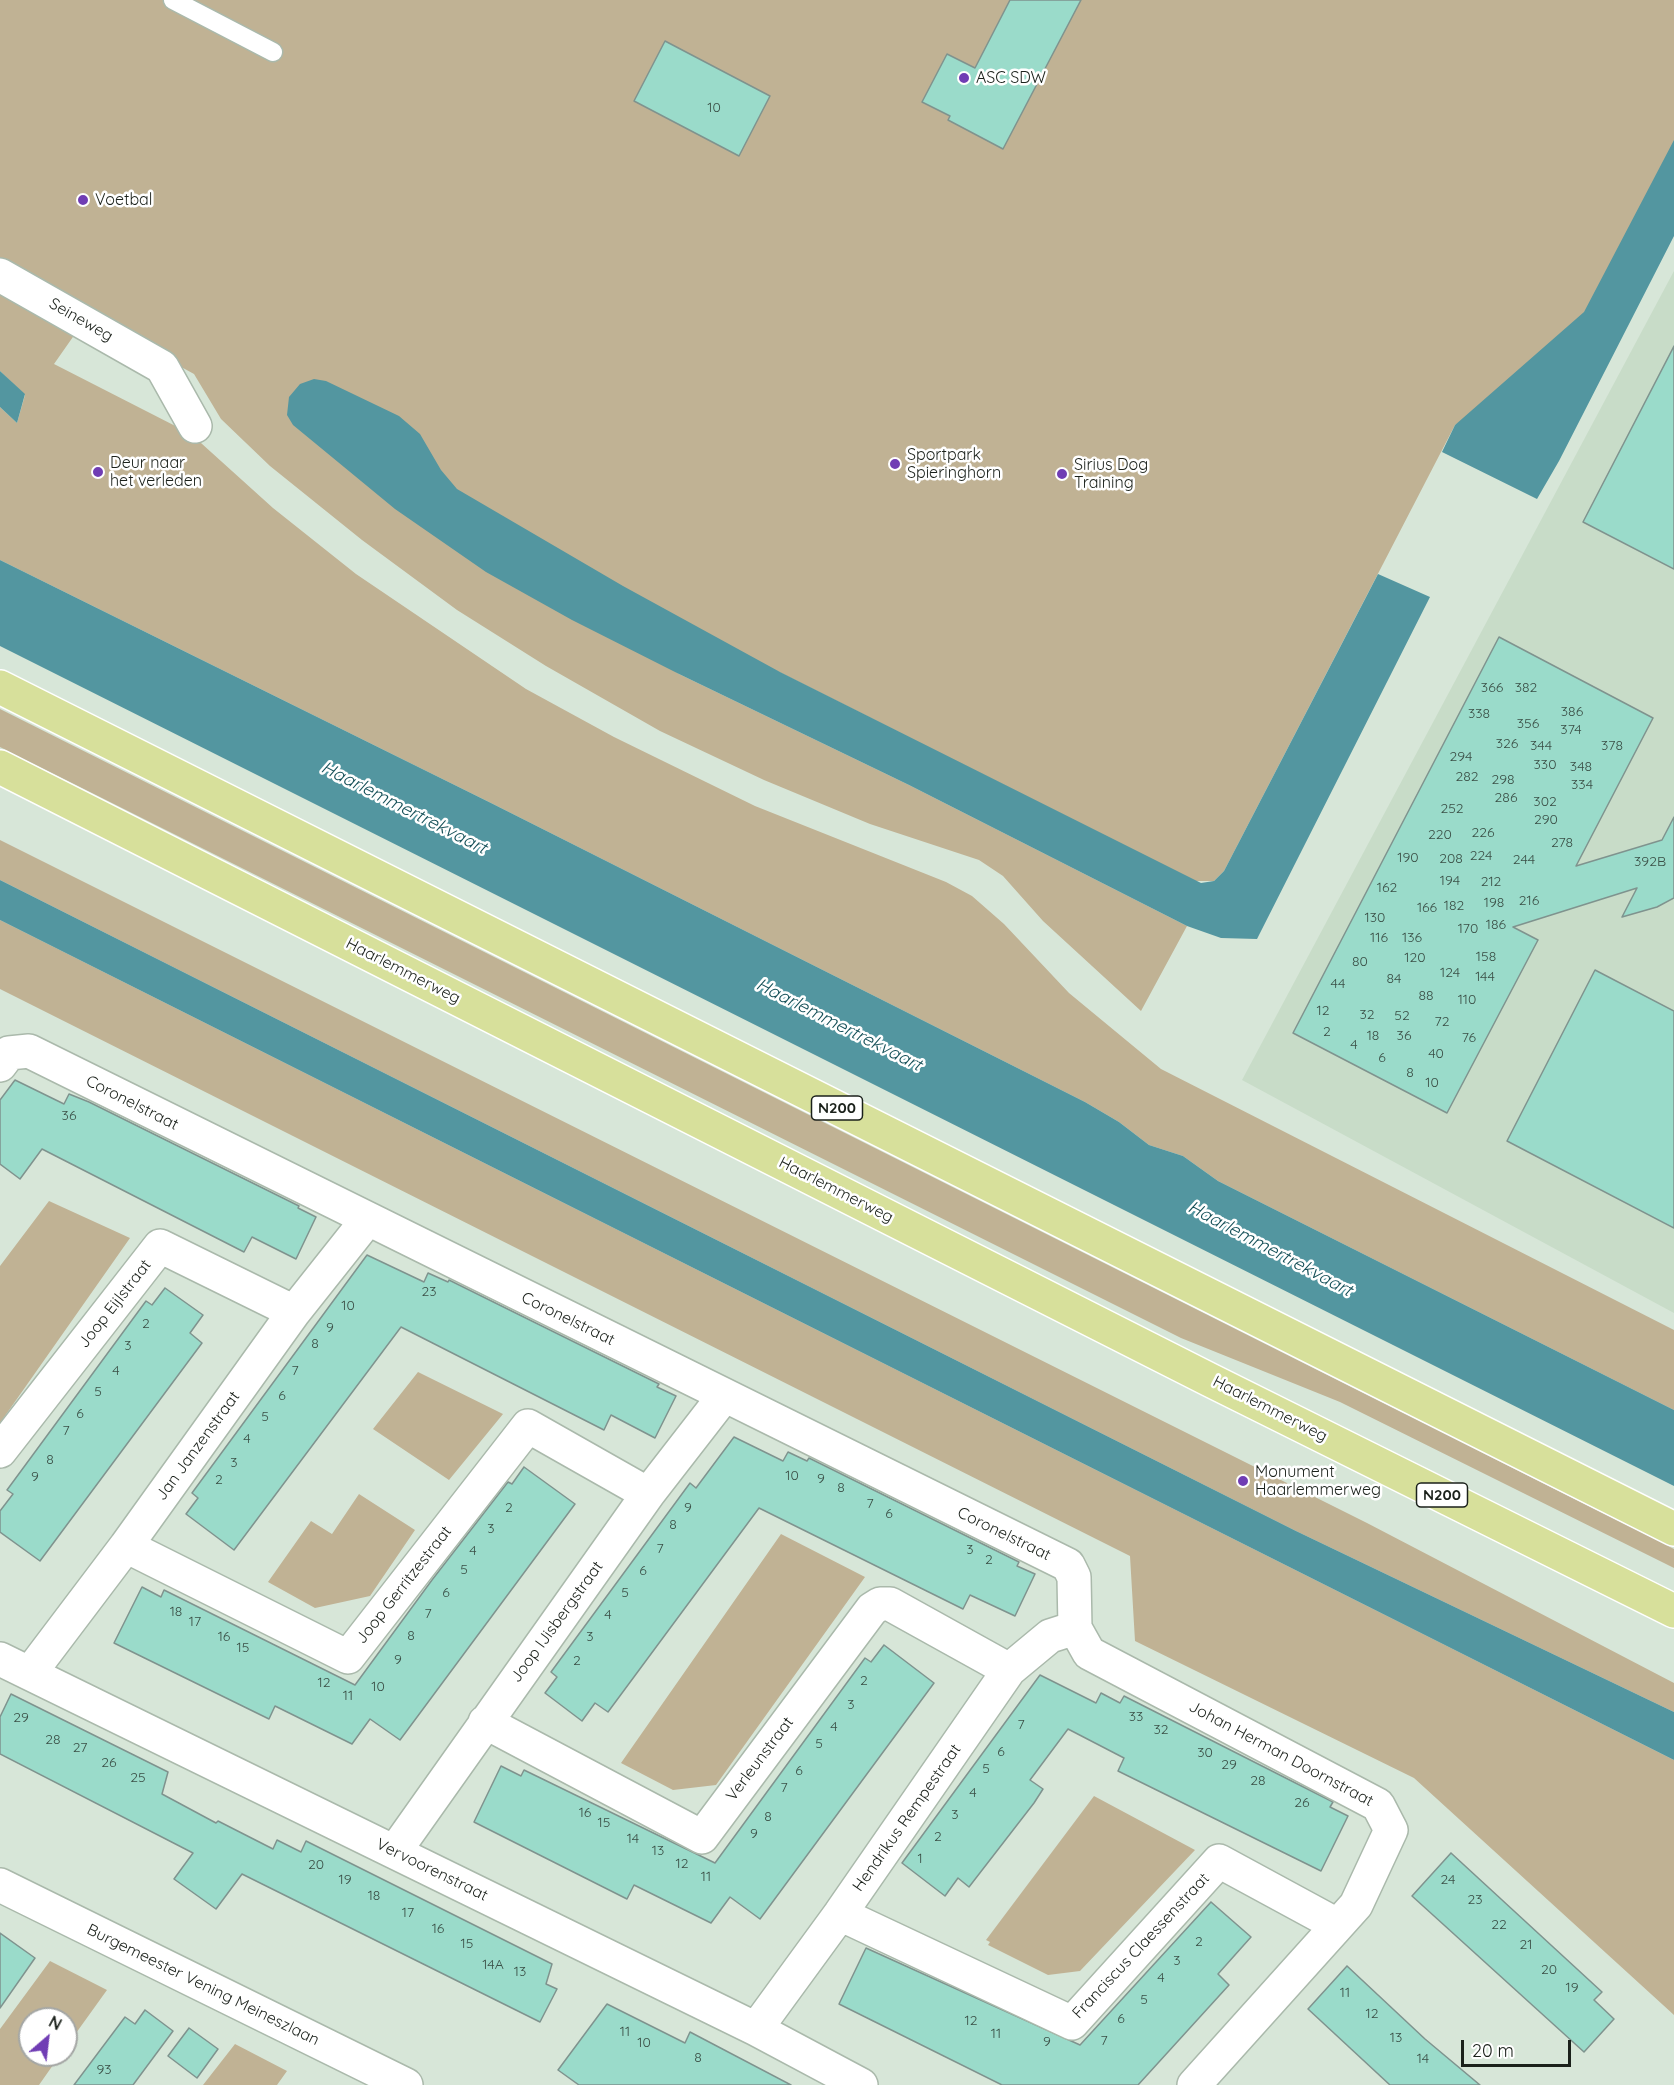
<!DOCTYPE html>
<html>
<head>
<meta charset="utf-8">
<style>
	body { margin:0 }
	#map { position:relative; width:1674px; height:2085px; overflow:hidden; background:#d7e6d8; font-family:Quicksand,sans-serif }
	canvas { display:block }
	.north { position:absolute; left:18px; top:2007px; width:60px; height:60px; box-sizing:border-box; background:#fff; border:2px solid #a4a6a4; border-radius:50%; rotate:28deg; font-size:16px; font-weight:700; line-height:24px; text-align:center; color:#1b211b }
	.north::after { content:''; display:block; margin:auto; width:21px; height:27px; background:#703db4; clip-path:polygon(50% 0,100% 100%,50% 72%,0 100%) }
	.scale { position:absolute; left:1461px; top:2040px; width:110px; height:27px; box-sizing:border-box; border:3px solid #1b211b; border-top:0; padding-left:8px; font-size:18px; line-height:21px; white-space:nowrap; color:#1b211b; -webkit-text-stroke:4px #fff; paint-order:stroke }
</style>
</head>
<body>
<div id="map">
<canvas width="1674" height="2085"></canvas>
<div class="north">N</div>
<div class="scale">20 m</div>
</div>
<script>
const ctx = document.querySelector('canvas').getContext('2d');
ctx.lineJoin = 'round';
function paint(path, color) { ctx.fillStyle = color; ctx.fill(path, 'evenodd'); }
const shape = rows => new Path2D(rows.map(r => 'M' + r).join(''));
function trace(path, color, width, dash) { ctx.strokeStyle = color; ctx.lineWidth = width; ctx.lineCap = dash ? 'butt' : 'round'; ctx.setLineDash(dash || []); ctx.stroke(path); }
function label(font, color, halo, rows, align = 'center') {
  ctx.font = font + ' Quicksand,sans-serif'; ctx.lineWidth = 5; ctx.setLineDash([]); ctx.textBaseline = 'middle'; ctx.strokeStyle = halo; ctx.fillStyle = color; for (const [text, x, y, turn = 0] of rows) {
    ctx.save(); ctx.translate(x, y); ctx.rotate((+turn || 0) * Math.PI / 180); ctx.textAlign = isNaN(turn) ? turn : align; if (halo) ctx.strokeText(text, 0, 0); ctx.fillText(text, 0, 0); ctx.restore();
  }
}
const built = shape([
	[1674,271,1674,1313,1242,1080]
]);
const green = shape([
	[0,0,1674,0,1674,171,1596,335,1455,425,1224,871,1214,881,1195,881,783,674,435,506,679,674,909,785,1187,926,1141,1011,1043,921,1003,876,979,860,870,824,764,780,660,731,546,666,457,610,362,540,270,466,221,419,194,374,14,275,82,324,54,364,191,434,273,508,356,574,526,689,614,737,755,806,946,882,972,896,1004,924,1069,993,1161,1069,1674,1330,1674,1410,1218,1181,1183,1156,1149,1145,1119,1122,1085,1102,491,803,0,560,0,407,17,423,25,395,0,371],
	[0,709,1674,1549,1674,1568,1340,1402,1181,1338,0,747],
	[0,840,1367,1523,1674,1683,1674,1712,1296,1531,0,880],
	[0,920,1674,1760,1674,2015,1414,1778,1135,1641,1130,1556,0,989],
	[49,1201,130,1238,0,1423,0,1266],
	[418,1372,503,1414,449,1480,373,1429],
	[359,1494,415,1530,370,1596,315,1608,268,1582,311,1521,332,1534],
	[781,1534,865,1577,716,1785,673,1790,621,1763],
	[1094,1796,1195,1850,1080,1971,1048,1975,988,1945,990,1942,986,1940],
	[50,1961,107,1990,66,2047,66,2019,30,2019,30,2055,60,2055,39,2085,0,2085,0,2029],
	[235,2044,287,2071,277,2085,203,2085]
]);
const water = shape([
	[1674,140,1674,236,1559,461,1537,499,1442,452,1455,425,1584,312],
	[0,371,25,394,17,423,0,407],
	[314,379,326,381,399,416,420,434,441,470,457,489,623,586,780,672,1201,883,1214,881,1224,871,1378,574,1430,597,1257,939,1221,938,1187,926,909,785,679,674,572,620,486,572,395,509,293,425,287,415,289,397,300,384],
	[0,560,491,803,1085,1102,1119,1122,1149,1145,1183,1156,1218,1181,1674,1410,1674,1486,0,646],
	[0,880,1296,1531,1674,1712,1674,1760,0,920]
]);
const building = shape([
	[1010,0,1081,0,1003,149,948,120,950,116,922,102,947,54,975,68,1010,0],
	[665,41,770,96,739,156,634,101,665,41],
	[1674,346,1674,569,1583,522,1674,346],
	[1499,637,1653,718,1576,866,1662,840,1674,817,1674,898,1657,907,1622,917,1637,888,1513,927,1538,940,1447,1113,1293,1033,1499,637],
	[1595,970,1674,1011,1674,1228,1507,1141,1595,970],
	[15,1080,64,1104,69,1094,89,1102,299,1206,298,1208,316,1217,296,1259,252,1237,244,1252,42,1149,20,1179,0,1164,0,1100,15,1080],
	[367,1255,424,1282,428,1273,448,1282,449,1280,659,1384,657,1387,676,1396,655,1438,611,1415,604,1430,401,1327,234,1550,186,1514,198,1498,192,1493,367,1255],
	[165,1288,203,1315,190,1333,202,1343,40,1561,0,1532,0,1511,13,1494,7,1490,146,1301,152,1305,165,1288],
	[734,1437,783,1461,788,1452,807,1461,809,1458,1019,1562,1017,1566,1035,1574,1015,1616,970,1595,963,1609,759,1508,608,1712,595,1703,582,1721,545,1693,557,1677,551,1672,690,1483,696,1488,734,1437],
	[524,1467,575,1504,400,1740,370,1719,352,1744,275,1706,269,1719,114,1643,142,1587,161,1597,164,1590,355,1685,432,1580,508,1482,512,1484,524,1467],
	[884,1645,934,1683,760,1919,730,1897,711,1923,634,1885,627,1899,474,1822,501,1766,521,1776,524,1770,715,1863,865,1658,871,1662,884,1645],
	[1040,1675,1096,1703,1101,1693,1120,1703,1124,1696,1333,1802,1330,1807,1348,1816,1321,1871,1118,1771,1124,1758,1068,1729,1030,1780,1043,1789,1034,1803,969,1887,958,1878,945,1896,902,1863,1040,1675],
	[11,1694,168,1772,162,1794,216,1823,218,1821,273,1849,277,1840,301,1852,306,1841,552,1964,546,1984,557,1989,540,2022,242,1874,216,1909,174,1879,193,1853,0,1754,0,1717,11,1694],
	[1451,1853,1602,1992,1594,2000,1614,2019,1584,2052,1412,1896,1451,1853],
	[1211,1902,1251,1937,1218,1974,1229,1985,1138,2085,1002,2085,839,2004,866,1948,1080,2045,1211,1902],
	[0,1933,35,1958,0,2008,0,1933],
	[1347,1966,1425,2039,1480,2085,1390,2085,1308,2009,1347,1966],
	[607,2004,685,2043,690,2032,791,2085,579,2085,558,2070,607,2004],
	[145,2010,173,2031,133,2085,74,2085,125,2017,135,2024,145,2010],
	[189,2028,218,2049,197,2078,168,2056,189,2028]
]);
const lane = shape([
	[173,0,273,52]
]);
const street = shape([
	[0,275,162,367,195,426],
	[0,1065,9,1053,29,1051,1068,1565,1074,1577,1075,1628,1089,1653,1378,1805,1391,1830,1356,1905,1194,2085],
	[0,1451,160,1246,294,1312],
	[126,1546,348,1657,528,1426,648,1494],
	[0,1659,756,2029,861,2085],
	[30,1673,126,1546,294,1312,367,1220],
	[485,1722,702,1837,872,1609,880,1604,890,1604,1009,1670],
	[395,1851,648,1494,724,1396],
	[0,1885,406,2085],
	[840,1914,1072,2023,1219,1861,1337,1925],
	[756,2029,840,1914,1009,1670,1050,1636,1075,1628]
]);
const primary = shape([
	[0,687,1674,1529],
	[0,767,1210,1380,1674,1611]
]);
const markers = [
	[964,78,6,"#703db4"],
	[83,200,6,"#703db4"],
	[895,464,6,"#703db4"],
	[98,472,6,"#703db4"],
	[1062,474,6,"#703db4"],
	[1243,1481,6,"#703db4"]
];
const numberNames = [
	["10",714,108],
	["366",1492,688],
	["382",1526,688],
	["386",1572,712],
	["338",1479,714],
	["356",1528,724],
	["374",1571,730],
	["326",1507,744],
	["344",1541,746],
	["378",1612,746],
	["294",1461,757],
	["330",1545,765],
	["348",1581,767],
	["282",1467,777],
	["298",1503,780],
	["334",1582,785],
	["286",1506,798],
	["302",1545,802],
	["252",1452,809],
	["290",1546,820],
	["226",1483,833],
	["220",1440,835],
	["278",1562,843],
	["224",1481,856],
	["190",1408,858],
	["208",1451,859],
	["244",1524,860],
	["392B",1650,862],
	["194",1450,881],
	["212",1491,882],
	["162",1387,888],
	["216",1529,901],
	["198",1494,903],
	["182",1454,906],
	["166",1427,908],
	["130",1375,918],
	["186",1496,925],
	["170",1468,929],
	["116",1379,938],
	["136",1412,938],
	["158",1486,957],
	["120",1415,958],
	["80",1360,962],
	["124",1450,973],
	["144",1485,977],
	["84",1394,979],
	["44",1338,984],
	["88",1426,996],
	["110",1467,1000],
	["12",1323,1011],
	["32",1367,1015],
	["52",1402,1016],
	["72",1442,1022],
	["2",1327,1032],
	["18",1373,1036],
	["36",1404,1036],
	["76",1469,1038],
	["4",1354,1045],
	["40",1436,1054],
	["6",1382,1058],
	["8",1410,1073],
	["10",1432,1083],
	["36",69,1116],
	["23",429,1292],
	["10",348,1306],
	["2",146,1324],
	["9",330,1328],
	["8",315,1344],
	["3",128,1346],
	["4",116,1371],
	["7",295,1371],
	["5",98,1392],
	["6",282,1396],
	["6",80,1414],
	["5",265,1417],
	["7",66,1431],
	["4",247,1439],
	["8",50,1460],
	["3",234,1463],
	["10",792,1476],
	["9",35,1477],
	["9",821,1479],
	["2",219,1480],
	["8",841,1488],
	["7",870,1504],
	["2",509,1508],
	["9",688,1508],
	["6",889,1514],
	["8",673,1525],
	["3",491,1529],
	["7",660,1549],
	["3",970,1550],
	["4",473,1551],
	["2",989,1560],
	["5",464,1570],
	["6",643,1571],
	["6",446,1593],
	["5",625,1593],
	["18",176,1612],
	["7",428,1614],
	["4",608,1615],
	["17",195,1622],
	["8",411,1636],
	["16",224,1637],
	["3",590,1637],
	["15",243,1648],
	["9",398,1660],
	["2",577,1661],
	["2",864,1681],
	["12",324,1683],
	["10",378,1687],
	["11",348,1696],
	["3",851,1705],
	["33",1136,1717],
	["29",21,1718],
	["7",1021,1725],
	["4",834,1727],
	["32",1161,1730],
	["28",53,1740],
	["5",819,1744],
	["27",80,1748],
	["6",1001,1752],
	["30",1205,1753],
	["26",109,1763],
	["29",1229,1765],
	["5",986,1769],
	["6",799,1771],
	["25",138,1778],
	["28",1258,1781],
	["7",784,1788],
	["4",973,1793],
	["26",1302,1803],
	["16",585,1813],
	["3",955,1815],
	["8",768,1817],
	["15",604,1823],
	["9",754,1834],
	["2",938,1837],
	["14",633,1839],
	["13",658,1851],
	["1",920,1859],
	["12",682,1864],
	["20",316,1865],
	["11",706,1877],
	["19",345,1880],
	["24",1448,1880],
	["18",374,1896],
	["23",1475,1900],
	["17",408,1913],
	["22",1499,1925],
	["16",438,1929],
	["2",1199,1942],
	["15",467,1944],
	["21",1526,1945],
	["3",1177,1961],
	["14A",493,1965],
	["20",1549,1970],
	["13",520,1972],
	["4",1161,1978],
	["19",1572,1988],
	["11",1345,1993],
	["5",1144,2000],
	["12",1372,2014],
	["6",1121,2019],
	["12",971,2021],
	["11",625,2032],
	["11",996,2034],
	["13",1396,2038],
	["7",1104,2041],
	["9",1047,2042],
	["10",644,2043],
	["8",698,2058],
	["14",1423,2059],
	["93",104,2070]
];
const shields = [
	[837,1108,51],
	[1442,1495,51]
];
const shieldNames = [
	["N200",837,1108],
	["N200",1442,1495]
];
const poiNames = [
	["ASC SDW",976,78],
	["Voetbal",95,200],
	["Sportpark",907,455],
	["Spieringhorn",907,473],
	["Deur naar",110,463],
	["het verleden",110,481],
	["Sirius Dog",1074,465],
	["Training",1074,483],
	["Monument",1255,1472],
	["Haarlemmerweg",1255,1490]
];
const streetNames = [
	["Seineweg",81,320,30],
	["Haarlemmerweg",403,971,27],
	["Coronelstraat",132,1103,27],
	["Haarlemmerweg",836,1190,27],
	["Joop Eijlstraat",115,1304,-52],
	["Coronelstraat",568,1319,26],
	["Haarlemmerweg",1270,1409,27],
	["Jan Janzenstraat",198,1446,-54],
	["Coronelstraat",1004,1534,26],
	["Joop Gerritzestraat",404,1585,-52],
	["Joop IJisbergstraat",557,1622,-54],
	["Johan Herman Doornstraat",1281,1754,28],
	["Verleunstraat",760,1759,-53],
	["Hendrikus Rempestraat",907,1818,-55],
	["Vervoorenstraat",432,1870,26],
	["Franciscus Claessenstraat",1141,1946,-47],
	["Burgemeester Vening Meineszlaan",203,1985,26]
];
const waterNames = [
	["Haarlemmertrekvaart",404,808,27],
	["Haarlemmertrekvaart",839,1025,27],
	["Haarlemmertrekvaart",1270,1249,28]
];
paint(built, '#c8dcc8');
paint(green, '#c0b294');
paint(water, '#5396a0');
paint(building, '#9adbca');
trace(building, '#7f938e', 1.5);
trace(lane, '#aab9ab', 21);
trace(street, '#aab9ab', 36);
trace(primary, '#fff', 36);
trace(lane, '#fff', 18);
trace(street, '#fff', 33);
trace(primary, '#d7e09b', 33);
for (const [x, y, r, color] of markers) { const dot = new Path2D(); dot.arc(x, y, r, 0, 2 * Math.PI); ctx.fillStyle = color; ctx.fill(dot); trace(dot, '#fff', 2); }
label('14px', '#3b5047', null, numberNames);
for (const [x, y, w] of shields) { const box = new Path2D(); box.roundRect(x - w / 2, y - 12, w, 24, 4.5); ctx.fillStyle = '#fff'; ctx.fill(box); trace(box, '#1b211b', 1.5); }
label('bold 15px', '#1b211b', null, shieldNames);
label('16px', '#1b211b', '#fff', poiNames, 'left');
label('16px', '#1b211b', '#fff', streetNames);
label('italic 18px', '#155058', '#fff', waterNames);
</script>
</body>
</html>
